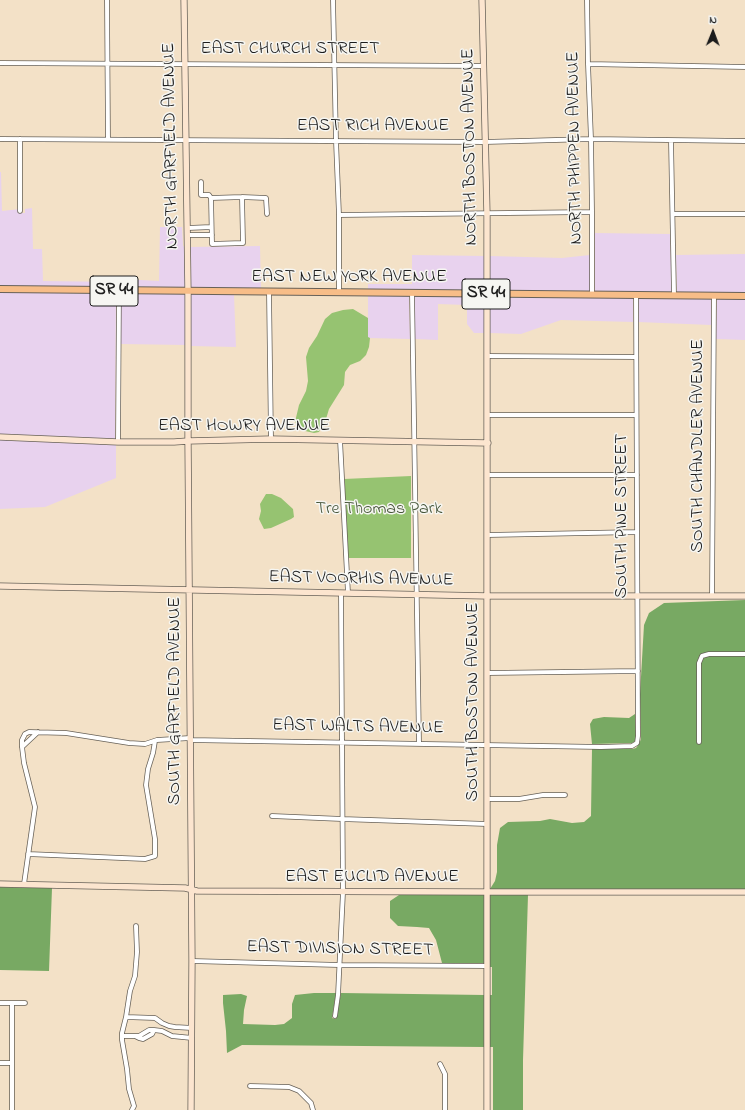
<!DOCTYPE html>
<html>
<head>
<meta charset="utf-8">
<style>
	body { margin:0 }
	#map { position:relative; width:745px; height:1110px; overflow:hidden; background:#f3e1c7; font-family:"Indie Flower",sans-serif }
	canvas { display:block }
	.north { position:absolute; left:693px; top:12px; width:40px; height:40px; -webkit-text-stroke:3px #f6f6f2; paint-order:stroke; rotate:1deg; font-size:11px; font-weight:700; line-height:16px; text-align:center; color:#1c1c1c }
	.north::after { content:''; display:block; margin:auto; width:14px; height:18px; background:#1c1c1c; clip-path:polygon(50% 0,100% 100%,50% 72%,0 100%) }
</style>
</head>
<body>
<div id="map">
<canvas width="745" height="1110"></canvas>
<div class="north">N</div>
</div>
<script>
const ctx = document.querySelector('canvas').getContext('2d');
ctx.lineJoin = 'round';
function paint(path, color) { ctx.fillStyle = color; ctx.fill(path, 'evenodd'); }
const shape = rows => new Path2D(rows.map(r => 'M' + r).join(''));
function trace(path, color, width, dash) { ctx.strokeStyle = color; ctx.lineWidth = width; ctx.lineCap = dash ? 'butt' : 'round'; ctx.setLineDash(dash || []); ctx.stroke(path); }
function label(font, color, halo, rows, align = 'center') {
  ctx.font = font + ' "Indie Flower",sans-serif'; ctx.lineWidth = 3; ctx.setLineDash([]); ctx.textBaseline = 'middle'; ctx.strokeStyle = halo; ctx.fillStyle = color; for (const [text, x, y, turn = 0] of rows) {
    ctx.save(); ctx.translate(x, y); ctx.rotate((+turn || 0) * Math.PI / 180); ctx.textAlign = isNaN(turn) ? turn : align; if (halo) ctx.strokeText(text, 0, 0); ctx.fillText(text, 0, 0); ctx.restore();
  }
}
const built = shape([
	[0,172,1,172,2,211,20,209,20,213,25,213,25,209,32,208,33,249,42,249,43,281,121,282,121,279,159,281,160,227,182,227,183,246,185,247,186,288,0,287],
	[595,233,670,234,672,292,595,292],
	[260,246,261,289,191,289,190,247],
	[745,254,745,293,677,292,676,255],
	[412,255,485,256,485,291,368,290,368,284,412,284],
	[590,255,590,292,490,291,490,256,562,258],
	[0,292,116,294,115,439,0,434],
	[121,294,186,294,186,345,121,344],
	[191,294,240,295,234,295,236,347,191,346],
	[368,296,409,296,410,339,368,338],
	[414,296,485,297,485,333,474,333,467,324,467,305,438,304,438,340,415,339],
	[490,297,633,298,633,322,561,320,521,334,490,333],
	[638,298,711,298,711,325,638,322],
	[717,299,745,299,745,340,716,339],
	[0,439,116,444,116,478,45,507,0,509]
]);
const green = shape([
	[353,309,368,318,368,337,370,338,369,347,366,355,360,361,350,365,345,372,344,385,329,409,326,419,319,432,314,433,301,430,295,422,299,405,306,391,308,381,306,357,309,348,317,336,325,319,332,313,343,310],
	[411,476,411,558,348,558,344,479],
	[266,494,272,494,281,498,293,509,294,517,291,519,271,528,264,529,259,519,261,511,260,504]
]);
const forest = shape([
	[745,600,745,889,490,889,495,881,497,872,497,845,500,828,508,822,540,821,550,819,572,823,584,822,591,816,592,749,632,749,636,748,639,744,641,739,640,694,644,625,649,613,664,603],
	[635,714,636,739,634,742,632,743,592,744,590,724,593,719,604,717,629,718],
	[0,887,52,888,49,971,0,970],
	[399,895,485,895,485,963,442,963,436,940,429,928,417,927,398,926,390,918,390,901],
	[490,895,528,895,523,1060,523,1110,493,1110,493,1047,490,1047,490,995,492,995,492,967,490,967],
	[314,993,336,993,332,1018,336,1019,341,993,485,995,485,1047,242,1045,227,1053,226,1031,223,1003,223,995,241,994,247,996,244,1010,243,1024,275,1025,284,1024,292,1018,292,1004,295,995]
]);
const street = shape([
	[107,0,108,139],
	[333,0,336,141,339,215,339,292],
	[587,0,588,64,591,139,592,212,592,295],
	[0,63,484,66],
	[588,64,745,67],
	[0,139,485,142,591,139,745,141],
	[20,139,20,211],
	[671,141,674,295],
	[201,182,201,195,209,195,211,198,242,197,243,243,212,244,211,198],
	[242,197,266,198,267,214],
	[673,214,745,214],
	[339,215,592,212],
	[188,228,211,227],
	[188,235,212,235],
	[269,292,271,439],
	[412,293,419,743],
	[488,356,636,357],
	[488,415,636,415],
	[340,440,348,593],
	[118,442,119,291],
	[488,475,637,475],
	[488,535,637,532],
	[712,596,714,296],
	[488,673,638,671],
	[190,740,601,747,632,746,637,743,638,736,636,295],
	[699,742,699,663,702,656,709,654,745,654],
	[22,747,38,732],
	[487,799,519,799,543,795,565,795],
	[272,816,342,819,487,824],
	[28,854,145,859,155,856,155,839,146,785,148,769,153,753,155,741],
	[24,884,35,807,24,763,22,747,22,740,25,734,29,732,66,733,129,743,145,744,157,740,190,738],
	[192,961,339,965,487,966],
	[0,1003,25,1003],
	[12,1003,12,1110],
	[335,1016,338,995,343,892,341,593],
	[126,1017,155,1018,162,1023,169,1026,175,1027,192,1028],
	[122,1036,139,1036,149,1030,154,1030,162,1031,172,1036,192,1038],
	[135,1036,139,1038,143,1039,152,1034,154,1030],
	[0,1063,12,1063],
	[440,1064,445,1074,445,1110],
	[250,1086,289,1087,299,1091,311,1103,313,1110],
	[132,1110,134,1106,129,1089,127,1069,122,1040,122,1033,126,1017,130,991,135,976,137,952,136,926]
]);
const secondary = shape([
	[184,0,188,291,188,441,192,961,191,1110],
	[482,0,487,214,487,1110],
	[0,437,118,442,174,442,188,441,271,439,488,443],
	[0,586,488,596,745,596],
	[0,884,185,888,197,891,488,892,745,892]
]);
const primary = shape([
	[0,289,745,296]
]);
const shields = [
	[114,291,48],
	[486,294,48]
];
const shieldNames = [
	["SR 44",114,291],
	["SR 44",486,294]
];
const streetNames = [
	["EAST CHURCH STREET",290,50],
	["EAST RICH AVENUE",373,127],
	["NORTH GARFIELD AVENUE",172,146,-91],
	["NORTH BOSTON AVENUE",471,147,-91],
	["NORTH PHIPPEN AVENUE",576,148,-91],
	["EAST NEW YORK AVENUE",349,278],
	["EAST HOWRY AVENUE",244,427],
	["SOUTH CHANDLER AVENUE",699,446,-90],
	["SOUTH PINE STREET",623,516,-90],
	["EAST VOORHIS AVENUE",361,580,1],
	["SOUTH GARFIELD AVENUE",176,701,-90],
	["SOUTH BOSTON AVENUE",474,702,-90],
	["EAST WALTS AVENUE",358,728,1],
	["EAST EUCLID AVENUE",372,878],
	["EAST DIVISION STREET",340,950,1]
];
const parkNames = [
	["Tre Thomas Park",379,510]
];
paint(built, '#e8d2ee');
paint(green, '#96c371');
paint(forest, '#78a963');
trace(street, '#676158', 5.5);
trace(secondary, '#676158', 7);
trace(primary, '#676158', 8);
trace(street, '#fff', 4);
trace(secondary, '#fce5cf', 5.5);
trace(primary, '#f7bd88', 6);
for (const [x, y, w] of shields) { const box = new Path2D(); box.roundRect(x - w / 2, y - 15, w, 30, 3); ctx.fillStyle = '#f6f6f2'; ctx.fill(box); trace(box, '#1c1c1c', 1); }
label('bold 17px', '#1c1c1c', null, shieldNames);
label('18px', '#1c1c1c', '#f6f6f2', streetNames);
label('18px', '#47563a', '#f6f6f2', parkNames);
</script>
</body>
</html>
